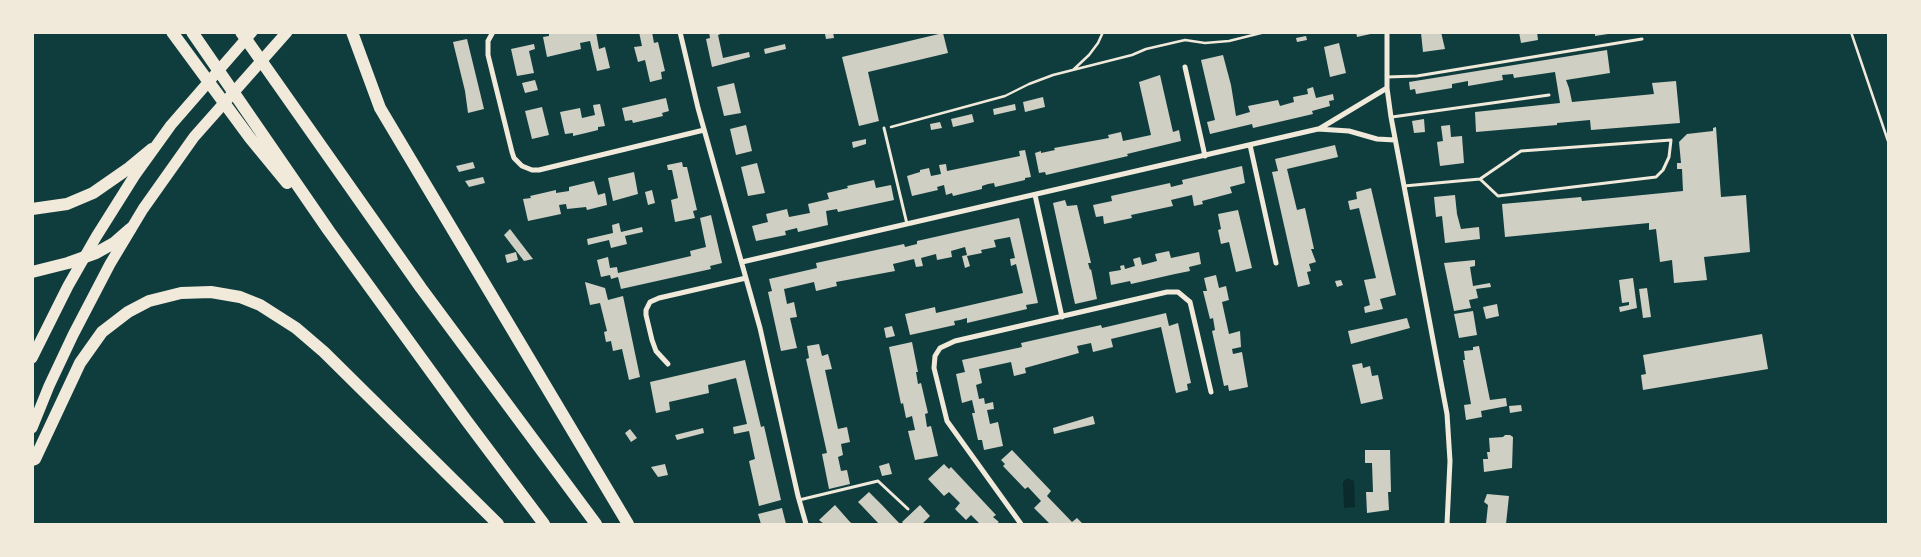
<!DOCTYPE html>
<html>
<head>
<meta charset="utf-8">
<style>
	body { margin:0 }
	#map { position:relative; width:1921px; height:557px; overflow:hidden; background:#0f3d3e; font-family:"Playfair Display",serif }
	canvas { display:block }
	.frame { position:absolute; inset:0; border:34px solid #f1e9da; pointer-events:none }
</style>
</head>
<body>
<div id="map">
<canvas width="1921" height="557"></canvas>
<div class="frame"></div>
</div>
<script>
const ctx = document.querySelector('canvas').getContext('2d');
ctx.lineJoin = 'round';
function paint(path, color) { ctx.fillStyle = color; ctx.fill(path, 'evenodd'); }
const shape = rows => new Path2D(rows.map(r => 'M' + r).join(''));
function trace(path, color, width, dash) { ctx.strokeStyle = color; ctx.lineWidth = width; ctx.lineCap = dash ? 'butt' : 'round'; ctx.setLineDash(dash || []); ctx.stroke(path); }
const water = shape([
	[1347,478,1354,481,1355,507,1344,508,1343,482]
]);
const building = shape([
	[549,32,596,32,599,49,605,47,610,68,597,71,590,41,580,43,581,49,547,57,543,37,549,36],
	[639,32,652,32,654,43,658,42,665,71,661,72,662,79,650,82,645,60,638,62,634,47,642,46],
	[709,32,726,32,718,35,723,58,749,52,750,57,712,67,706,39,710,38],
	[833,32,834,38,826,39,825,34],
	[1356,32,1375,32,1375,33,1357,37],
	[1441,32,1445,49,1423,52,1421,33],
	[1519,32,1537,32,1538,40,1521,43],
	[1595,32,1608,32,1608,34,1595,36],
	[943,33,948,53,868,72,879,121,859,126,842,57],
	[1306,36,1307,40,1297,42,1296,38],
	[467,39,484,109,468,113,465,91,453,42],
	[1339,43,1346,73,1330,77,1324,47],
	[534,44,535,49,529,51,534,73,517,76,511,49],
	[785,44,786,49,765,54,764,49],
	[1607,50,1610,73,1566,80,1569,88,1572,102,1654,94,1652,83,1676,81,1680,123,1591,130,1590,120,1557,123,1557,125,1476,132,1475,112,1560,103,1555,72,1514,78,1513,74,1502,75,1503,80,1468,86,1468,81,1452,84,1452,88,1416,94,1415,89,1410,90,1409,82],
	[1223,55,1231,85,1236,116,1250,112,1248,106,1278,100,1280,106,1294,102,1293,97,1308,94,1307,89,1313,87,1316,98,1333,94,1334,100,1329,101,1330,106,1312,111,1313,114,1253,128,1252,124,1210,134,1207,122,1215,120,1201,60],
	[1160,75,1173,132,1179,130,1181,141,1127,154,1128,156,1046,175,1045,172,1039,173,1035,153,1041,151,1041,153,1055,150,1054,148,1109,138,1108,135,1121,132,1123,141,1151,135,1139,82],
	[535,80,538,90,525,93,522,83],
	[734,83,741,113,724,116,717,87],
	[1043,97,1045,107,1025,112,1023,102],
	[666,98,669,111,662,113,663,116,633,123,632,120,625,121,622,108],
	[600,104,605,126,598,127,598,130,586,133,573,136,573,133,565,134,560,112,580,108,582,118,595,115,593,105],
	[1015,104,1016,110,994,115,993,109],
	[542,107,549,135,532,139,525,111],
	[972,114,974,122,953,127,951,119],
	[1424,119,1425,132,1414,133,1412,121],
	[940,122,942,128,931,130,930,124],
	[746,125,752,151,736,155,730,129],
	[1450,125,1451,137,1462,136,1464,163,1440,166,1437,142,1443,141,1441,126],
	[1716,127,1721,197,1746,195,1750,252,1704,257,1707,280,1674,283,1672,260,1660,262,1656,229,1649,230,1649,223,1505,237,1502,204,1581,197,1582,201,1683,191,1682,169,1677,169,1677,163,1681,163,1679,142,1687,134,1713,131,1713,128],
	[866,139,866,144,853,148,852,142],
	[1335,145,1338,157,1287,169,1297,210,1305,208,1314,249,1311,249,1316,262,1309,264,1311,271,1307,272,1310,284,1298,287,1272,172,1278,171,1275,159],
	[1025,150,1031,177,1025,178,1025,180,995,187,994,183,988,184,982,186,982,189,953,196,952,193,946,195,944,185,937,187,938,190,912,196,907,176,920,172,920,170,929,168,931,176,941,174,939,165,946,164,947,171,1020,156,1019,151],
	[473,162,475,168,459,172,456,166],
	[682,162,683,167,687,167,697,210,693,211,695,218,675,222,671,200,678,198,672,170,668,170,667,165],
	[757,163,765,193,748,196,741,167],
	[1242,166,1245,183,1230,187,1232,193,1202,201,1203,204,1194,206,1192,195,1171,200,1173,206,1131,215,1132,218,1104,224,1103,216,1096,217,1093,205,1112,201,1111,196,1170,183,1171,187,1183,184,1182,180],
	[634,172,638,194,613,201,608,178],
	[483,177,485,183,469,187,465,181],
	[874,180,876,188,891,185,894,200,838,212,837,209,826,211,828,225,798,232,797,228,785,231,786,235,756,241,752,226,768,222,766,214,787,209,789,217,810,213,808,204,829,199,827,193,848,188,847,186],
	[594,181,598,195,605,193,607,205,587,210,586,207,567,209,566,204,559,205,561,214,528,221,523,199,531,198,530,196,556,190,556,193,569,191,569,187],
	[1371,188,1396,295,1380,299,1383,309,1365,313,1364,307,1370,305,1364,280,1376,278,1359,208,1350,210,1348,201,1357,199,1356,192],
	[652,190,655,203,648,205,645,192],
	[1455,195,1457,214,1461,229,1479,227,1480,239,1445,243,1442,216,1436,217,1434,197],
	[1065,200,1067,206,1077,205,1091,263,1088,263,1090,270,1091,269,1097,299,1075,304,1053,203],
	[1238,210,1252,268,1236,272,1229,242,1221,244,1218,230,1221,229,1218,214],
	[711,215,722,263,710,266,711,269,621,289,618,277,611,279,610,275,601,277,597,260,608,257,610,268,617,267,618,273,691,256,690,251,706,247,700,218],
	[1019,218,1038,303,1026,305,1027,309,967,323,967,318,960,320,954,321,955,325,910,335,905,314,935,307,936,313,1023,293,1016,264,1011,266,1010,259,1015,258,1010,237,994,240,996,247,981,250,982,253,967,256,970,266,965,268,962,256,967,255,965,247,951,251,952,257,937,260,936,254,921,258,923,266,916,267,914,259,893,264,895,271,836,282,837,286,816,291,814,282,784,289,787,304,794,302,797,317,790,318,797,348,781,351,768,292,772,291,769,279,817,268,816,263,904,244,905,247,917,244,917,241],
	[619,223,621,232,642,227,643,232,625,236,627,244,611,248,609,240,588,245,587,239,613,233,612,225],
	[510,229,533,259,524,261,504,235],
	[1169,251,1171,258,1199,252,1201,264,1189,267,1190,271,1175,274,1131,284,1130,281,1111,285,1109,272,1121,270,1120,266,1124,265,1125,269,1135,266,1133,259,1140,257,1142,265,1157,261,1155,254],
	[516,252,518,260,507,263,505,255],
	[1475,260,1475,266,1470,267,1473,286,1490,283,1491,287,1476,289,1478,298,1469,300,1471,308,1454,311,1444,263],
	[1216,275,1219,288,1226,286,1229,300,1222,302,1229,334,1240,331,1241,347,1232,349,1233,354,1242,352,1248,387,1229,391,1228,385,1224,386,1212,331,1215,330,1213,318,1210,319,1203,291,1207,291,1204,278],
	[1633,278,1637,308,1620,312,1619,307,1629,305,1629,302,1622,303,1619,280],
	[1341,280,1343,285,1337,287,1335,281],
	[585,282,605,288,608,300,623,296,640,377,629,380,622,349,613,351,611,341,606,342,604,332,607,331,600,303,590,305],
	[1647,288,1651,317,1643,318,1639,289],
	[1497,304,1499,316,1486,319,1483,307],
	[1473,311,1477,335,1459,338,1454,314],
	[1166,313,1169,326,1178,323,1191,383,1187,384,1188,390,1176,393,1161,327,1111,339,1113,347,1093,352,1091,343,1077,346,1079,353,1025,368,1026,373,1014,376,1011,362,979,369,982,383,976,385,979,399,984,398,985,404,993,402,994,409,987,410,990,424,998,422,1003,446,984,450,982,440,978,440,972,413,975,413,972,400,962,403,956,374,965,372,962,360,1022,347,1021,343,1101,325,1102,328],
	[1407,318,1410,328,1351,344,1348,331],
	[892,326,895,336,886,338,884,328],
	[1762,334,1768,369,1643,390,1641,375,1646,374,1643,355],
	[912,342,918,372,916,372,918,384,921,383,928,413,925,414,927,427,931,426,938,456,915,460,908,431,915,430,912,416,906,418,903,403,901,404,889,347],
	[819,344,822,356,828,354,832,369,825,370,838,429,847,427,850,442,841,444,843,455,838,457,841,471,847,470,850,484,829,489,822,454,827,453,806,359,809,358,807,346],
	[1479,346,1490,400,1506,398,1507,406,1481,411,1482,417,1466,420,1464,405,1471,404,1463,360,1465,360,1464,351,1473,350,1473,347],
	[745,360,761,427,764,426,781,500,759,506,749,461,755,459,749,431,734,434,733,427,747,424,736,378,708,385,709,393,669,402,670,410,656,413,650,382],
	[1362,363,1363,368,1370,366,1372,376,1378,375,1383,399,1361,404,1352,365],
	[1521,405,1522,411,1510,413,1509,406],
	[1093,416,1095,424,1054,434,1053,428],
	[703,428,704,433,677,440,675,435],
	[630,429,637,438,631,442,625,433],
	[1505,435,1510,435,1513,437,1512,468,1484,472,1483,459,1488,459,1487,452,1490,452,1489,438,1503,437],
	[1012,450,1051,491,1047,496,1072,522,1077,518,1082,523,1081,524,1050,524,1034,508,1041,501,1028,487,1025,489,1003,466,1005,464,1001,460],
	[1365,450,1390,450,1391,492,1388,492,1389,510,1367,513,1366,492,1373,492,1372,463,1365,463],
	[889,463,892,474,882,476,879,466],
	[665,464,668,475,658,477,651,467],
	[944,464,949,469,951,467,996,515,993,517,999,522,996,524,980,524,971,515,966,520,955,509,960,503,949,492,944,496,928,479],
	[869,492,882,505,900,524,879,524,862,506,858,502],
	[1487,494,1509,496,1506,524,1486,524,1488,505,1484,502],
	[835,505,850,522,853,524,824,524,819,520],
	[920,505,930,516,923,523,925,524,904,524,902,522],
	[782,508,786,524,761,524,758,514]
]);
const path = shape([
	[1851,32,1888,141],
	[1073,70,1089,55,1098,43,1103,32],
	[891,127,1005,96,1029,84,1053,75,1132,55,1146,49,1185,40,1205,43,1229,41,1265,32]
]);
const service = shape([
	[1387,77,1417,76,1642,39],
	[1392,117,1549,95],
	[884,128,907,224],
	[1404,186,1480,179,1521,151,1671,140,1669,157,1663,170,1656,177,1498,196,1480,179],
	[799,500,878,481,908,509]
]);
const minor = shape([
	[493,32,488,41,488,55,512,152,514,158,522,166,532,170,539,170,704,130],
	[680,32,698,108,760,328,798,496,806,524],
	[1387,32,1387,88,1391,117,1447,414,1450,461,1447,524],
	[1185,67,1205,156],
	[1319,129,1387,88],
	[1250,145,1276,263],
	[1035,195,1062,317],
	[742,262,1318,129,1349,131,1377,139,1395,140],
	[668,364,656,351,652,340,646,315,646,310,650,302,659,298,746,278],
	[1021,524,947,421,934,368,935,356,940,348,955,341,1167,292,1178,292,1190,302,1211,392]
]);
const primary = shape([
	[32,358,68,286,96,237,135,175,171,125,252,32],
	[32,428,49,386,73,335,110,264,143,209,194,137,287,32]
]);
const motorway = shape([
	[172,32,250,138,287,183],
	[192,32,329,231,466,420,544,524],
	[241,32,421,288,596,524],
	[352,32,380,108,628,524],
	[32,209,67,204,93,193,129,168,152,149],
	[32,272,68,263,96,253,114,243,130,229],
	[32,460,35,459,80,363,102,332,128,312,149,301,181,293,211,292,240,297,260,305,296,328,324,352,498,524]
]);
paint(water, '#0a2a2b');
paint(building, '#cfcfc3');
trace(path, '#f1e9da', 2.5);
trace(service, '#f1e9da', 3);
trace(minor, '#f1e9da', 5);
trace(primary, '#f1e9da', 11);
trace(motorway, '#f1e9da', 12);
</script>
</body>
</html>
